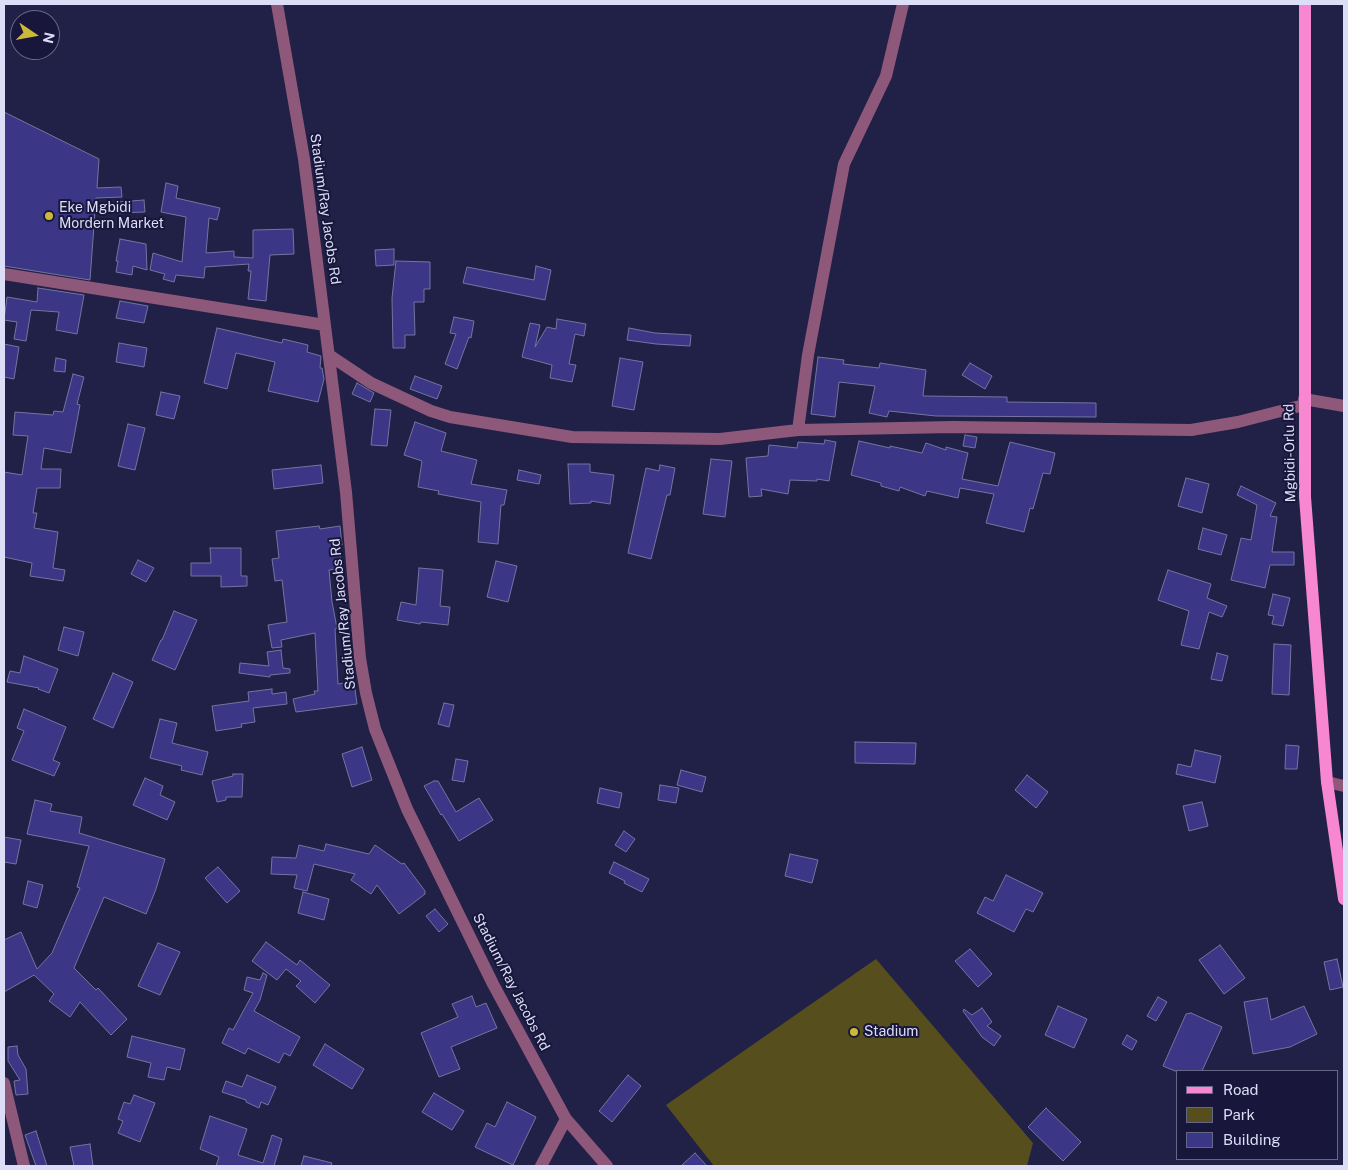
<!DOCTYPE html>
<html>
<head>
<meta charset="utf-8">
<style>
	body { margin:0 }
	#map { position:relative; width:1348px; height:1170px; overflow:hidden; background:#212046; font-family:"Public Sans",sans-serif }
	canvas { display:block }
	.frame { position:absolute; inset:0; border:5px solid #dcdef7; pointer-events:none }
	.legend { position:absolute; left:1176px; top:1070px; width:162px; height:90px; box-sizing:border-box; background:#18173b; border:1px solid #666786; margin:0; padding:6px 9px; list-style:none; font-size:15px; color:#dcdef7 }
	.legend li { display:flex; align-items:center; gap:10px; height:25px }
	.legend b { width:25px; border:1px solid #666786 }
	.north { position:absolute; left:10px; top:10px; width:50px; height:50px; box-sizing:border-box; background:#18173b; border:1px solid #666786; border-radius:50%; rotate:102deg; font-size:14px; font-weight:700; line-height:20px; text-align:center; color:#dcdef7 }
	.north::after { content:''; display:block; margin:auto; width:18px; height:22px; background:#cbba39; clip-path:polygon(50% 0,100% 100%,50% 72%,0 100%) }
</style>
</head>
<body>
<div id="map">
<canvas width="1348" height="1170"></canvas>
<div class="frame"></div>
<ul class="legend">
<li><b style="height:6px;background:#f687d0"></b>Road</li>
<li><b style="height:14px;background:#564f1d"></b>Park</li>
<li><b style="height:14px;background:#3b3685"></b>Building</li>
</ul>
<div class="north">N</div>
</div>
<script>
const ctx = document.querySelector('canvas').getContext('2d');
ctx.lineJoin = 'round';
function paint(path, color) { ctx.fillStyle = color; ctx.fill(path, 'evenodd'); }
const shape = rows => new Path2D(rows.map(r => 'M' + r).join(''));
function trace(path, color, width, dash) { ctx.strokeStyle = color; ctx.lineWidth = width; ctx.lineCap = dash ? 'butt' : 'round'; ctx.setLineDash(dash || []); ctx.stroke(path); }
function label(font, color, halo, rows, align = 'center') {
  ctx.font = font + ' "Public Sans",sans-serif'; ctx.lineWidth = 4; ctx.setLineDash([]); ctx.textBaseline = 'middle'; ctx.strokeStyle = halo; ctx.fillStyle = color; for (const [text, x, y, turn = 0] of rows) {
    ctx.save(); ctx.translate(x, y); ctx.rotate((+turn || 0) * Math.PI / 180); ctx.textAlign = isNaN(turn) ? turn : align; if (halo) ctx.strokeText(text, 0, 0); ctx.fillText(text, 0, 0); ctx.restore();
  }
}
const green = shape([
	[876,959,1033,1143,1027,1166,714,1166,666,1105]
]);
const building = shape([
	[4,112,99,159,97,188,121,187,122,197,96,198,90,280,4,266,4,112],
	[166,183,178,186,176,198,220,208,217,220,209,218,206,253,234,251,234,257,253,258,253,230,293,229,294,254,270,255,266,301,248,299,251,271,248,271,249,264,205,267,204,278,176,275,174,282,163,279,165,274,150,270,153,253,182,262,186,217,161,212,166,183],
	[144,200,145,212,118,213,118,202,144,200],
	[120,239,146,244,147,270,133,266,132,275,116,272,118,261,116,261,120,239],
	[394,249,394,265,376,266,375,250,394,249],
	[396,261,430,262,430,289,424,289,424,302,414,302,415,335,405,335,405,348,393,348,392,298,396,261],
	[536,266,551,270,545,300,463,283,467,267,534,280,536,266],
	[38,288,84,295,77,334,56,330,59,312,31,310,26,341,14,339,17,322,4,320,7,297,37,302,38,288],
	[120,301,148,306,144,323,116,318,120,301],
	[454,317,474,321,471,338,469,337,457,369,445,364,456,334,450,333,454,317],
	[557,319,586,324,584,336,575,334,569,364,576,365,572,382,550,378,552,365,522,357,530,323,540,325,535,347,547,327,556,329,557,319],
	[217,328,282,343,283,339,308,345,307,352,321,356,320,368,322,368,324,379,318,402,268,391,275,362,236,353,227,389,204,383,217,328],
	[629,328,655,333,691,335,690,346,656,344,627,340,629,328],
	[119,343,147,348,144,367,116,362,119,343],
	[4,344,19,347,14,379,4,377,4,344],
	[818,357,844,360,843,364,879,368,880,363,926,370,923,396,1007,397,1007,402,1096,403,1096,417,936,416,889,411,887,417,869,413,875,386,839,382,835,417,811,414,818,357],
	[56,358,66,360,65,372,54,371,56,358],
	[620,358,643,362,634,410,612,406,620,358],
	[970,363,992,376,985,389,962,375,970,363],
	[73,374,84,377,77,404,80,405,71,453,44,448,41,469,61,469,60,488,37,488,33,513,37,513,34,528,58,532,53,568,65,570,63,581,30,576,32,563,4,557,4,472,22,475,28,436,13,435,15,412,53,415,54,411,63,412,73,374],
	[415,376,442,386,437,399,410,389,415,376],
	[357,383,374,393,370,402,352,394,357,383],
	[161,392,180,396,174,419,156,415,161,392],
	[375,409,391,410,387,446,371,445,375,409],
	[415,422,446,433,441,451,477,460,471,484,507,490,504,505,501,505,498,544,478,542,481,502,438,494,439,491,418,487,422,461,404,455,415,422],
	[128,424,145,428,135,470,118,466,128,424],
	[965,435,977,437,975,448,963,446,965,435],
	[825,440,836,442,829,481,817,479,817,481,790,480,788,494,761,489,762,496,749,497,746,458,768,456,769,445,797,448,798,442,824,444,825,440],
	[859,441,890,448,890,446,922,453,926,443,946,450,946,447,968,453,962,479,998,486,1010,442,1055,453,1050,474,1043,473,1033,509,1030,508,1024,532,986,523,994,494,960,488,958,498,927,491,925,496,900,487,899,491,881,486,881,483,851,475,859,441],
	[711,459,732,461,725,517,703,514,711,459],
	[568,464,590,464,590,472,614,475,610,504,591,501,591,503,570,504,568,464],
	[321,465,323,483,274,489,272,470,321,465],
	[660,465,675,468,670,495,667,495,651,559,628,553,646,468,659,471,660,465],
	[519,470,541,475,539,484,517,480,519,470],
	[1186,478,1209,484,1202,513,1178,506,1186,478],
	[1241,486,1276,503,1270,516,1277,517,1272,552,1294,552,1294,565,1270,565,1265,588,1231,580,1241,538,1251,540,1257,505,1237,495,1241,486],
	[319,526,320,529,340,526,342,545,338,545,342,568,329,570,332,602,337,628,335,629,338,684,354,682,357,704,296,712,293,699,315,694,314,691,318,691,315,633,281,640,282,647,272,648,268,625,287,622,282,580,275,581,272,559,279,558,276,531,319,526],
	[1203,528,1227,535,1221,555,1198,549,1203,528],
	[210,548,241,548,241,576,247,576,247,586,221,587,221,576,191,576,191,563,211,563,210,548],
	[138,560,154,568,146,582,131,574,138,560],
	[496,561,517,566,508,602,487,597,496,561],
	[419,568,443,570,440,606,450,607,448,625,421,622,420,624,397,620,401,602,416,605,419,568],
	[1168,570,1211,584,1207,598,1227,606,1222,617,1209,612,1199,649,1181,645,1189,611,1158,600,1168,570],
	[1273,594,1290,598,1283,626,1272,624,1274,616,1268,615,1273,594],
	[174,611,197,620,175,670,152,660,161,640,162,640,174,611],
	[64,627,84,632,78,656,58,650,64,627],
	[1274,644,1291,645,1289,695,1272,694,1274,644],
	[281,650,283,668,290,669,290,673,270,675,270,677,239,673,240,663,269,666,267,652,281,650],
	[1217,653,1228,656,1222,681,1211,679,1217,653],
	[24,656,58,669,49,693,38,689,39,688,7,682,10,671,20,673,24,656],
	[113,673,133,682,113,728,93,719,113,673],
	[272,689,272,694,286,692,287,704,253,708,255,722,241,724,242,727,216,731,212,706,249,701,248,692,272,689],
	[444,703,454,705,449,727,438,724,444,703],
	[24,709,66,727,53,760,60,763,54,776,12,760,24,731,17,728,24,709],
	[160,719,177,723,172,743,208,752,202,775,181,770,182,766,150,758,160,719],
	[855,742,916,743,915,764,855,763,855,742],
	[1286,745,1299,746,1297,769,1285,769,1286,745],
	[362,747,372,780,352,787,342,754,362,747],
	[1195,750,1221,756,1215,783,1176,774,1178,764,1191,767,1195,750],
	[456,759,468,761,464,782,452,780,456,759],
	[681,770,706,777,702,792,677,785,681,770],
	[233,774,243,774,242,797,226,797,226,800,217,802,212,781,233,776,233,774],
	[1027,775,1048,792,1036,808,1015,790,1027,775],
	[145,778,163,786,160,795,175,802,167,820,133,805,145,778],
	[434,781,438,781,456,812,479,798,493,820,459,841,442,814,441,815,424,786,434,781],
	[660,785,679,788,676,803,658,800,660,785],
	[600,788,622,793,619,808,597,803,600,788],
	[35,800,52,804,50,811,82,817,79,833,165,859,156,889,146,914,104,897,74,968,96,990,98,988,127,1019,111,1035,80,1002,70,1017,49,1001,54,994,34,975,4,992,4,940,21,932,37,969,52,953,80,888,77,887,89,846,27,834,35,800],
	[1202,802,1208,826,1189,831,1183,806,1202,802],
	[624,831,635,839,626,852,615,845,624,831],
	[4,837,21,840,16,864,4,862,4,837],
	[326,844,369,854,375,845,402,864,404,863,425,891,425,894,399,914,377,885,371,894,351,880,355,874,314,864,307,891,294,888,297,875,271,874,272,857,296,858,299,845,324,851,326,844],
	[790,854,818,860,812,883,785,876,790,854],
	[614,862,649,879,642,892,624,883,625,881,609,873,614,862],
	[218,867,240,891,227,903,205,878,218,867],
	[1006,875,1043,893,1033,912,1026,909,1014,932,977,913,985,897,993,901,1006,875],
	[28,881,43,885,37,908,23,904,28,881],
	[303,892,329,899,324,920,298,913,303,892],
	[435,909,448,924,439,932,426,916,435,909],
	[266,942,297,965,300,960,330,985,315,1003,296,986,301,981,286,969,277,980,252,961,266,942],
	[158,943,180,952,160,995,138,986,158,943],
	[1220,945,1245,978,1224,994,1199,960,1220,945],
	[970,949,992,974,978,987,955,961,970,949],
	[1337,959,1343,987,1330,990,1324,962,1337,959],
	[263,973,267,975,260,1000,254,1011,300,1037,290,1056,284,1053,279,1063,248,1048,245,1054,222,1043,229,1028,233,1030,253,993,244,990,247,977,260,980,263,973],
	[472,996,476,1007,486,1003,497,1028,451,1047,460,1069,439,1077,421,1033,458,1017,452,1004,472,996],
	[1158,997,1167,1002,1156,1021,1147,1016,1158,997],
	[1267,998,1271,1020,1304,1006,1317,1034,1290,1047,1253,1054,1244,1002,1267,998],
	[1058,1006,1087,1019,1074,1048,1045,1035,1058,1006],
	[982,1008,992,1022,987,1026,1001,1036,994,1046,982,1037,963,1011,964,1009,972,1015,982,1008],
	[1191,1013,1222,1027,1202,1071,1175,1071,1163,1066,1186,1014,1191,1013],
	[1127,1035,1137,1041,1132,1050,1122,1044,1127,1035],
	[132,1036,185,1049,180,1070,167,1067,164,1080,148,1077,151,1063,127,1057,132,1036],
	[325,1044,364,1069,352,1089,313,1065,325,1044],
	[17,1046,18,1055,26,1069,28,1094,16,1095,14,1081,20,1080,8,1061,8,1047,17,1046],
	[247,1075,276,1087,268,1105,261,1102,259,1108,246,1102,246,1100,222,1092,226,1081,242,1087,247,1075],
	[628,1075,641,1086,612,1122,599,1111,628,1075],
	[434,1093,464,1111,452,1130,422,1112,434,1093],
	[134,1095,155,1103,140,1142,118,1133,123,1121,118,1119,124,1102,130,1104,134,1095],
	[507,1102,536,1117,513,1165,475,1147,487,1123,495,1127,507,1102],
	[1046,1108,1081,1142,1063,1161,1028,1127,1046,1108],
	[210,1116,247,1129,238,1155,263,1163,272,1135,282,1139,274,1166,216,1166,219,1157,200,1149,210,1116],
	[36,1131,47,1166,36,1166,25,1135,36,1131],
	[90,1144,93,1166,74,1166,70,1147,90,1144],
	[695,1153,707,1166,681,1166,695,1153],
	[304,1156,332,1163,331,1166,301,1166,304,1156]
]);
const minor = shape([
	[277,4,304,159,346,492,360,658,366,693,375,729,407,809,493,984,566,1119,607,1166],
	[4,274,325,325],
	[329,355,371,383,431,411,450,417,572,437,720,439,798,430,953,427,1191,430,1238,422,1304,405],
	[1304,399,1344,406],
	[798,430,808,355,844,164,886,76,903,4],
	[1327,782,1344,786],
	[4,1083,24,1166],
	[541,1166,566,1119]
]);
const major = shape([
	[1305,4,1305,497,1327,782,1344,899]
]);
const markers = [
	[49,216,5,"#cbba39"],
	[854,1032,5,"#cbba39"]
];
const poiNames = [
	["Eke Mgbidi",59,208],
	["Mordern Market",59,224],
	["Stadium",864,1032]
];
const streetNames = [
	["Stadium/Ray Jacobs Rd",325,209,82],
	["Mgbidi-Orlu Rd",1290,453,-91],
	["Stadium/Ray Jacobs Rd",343,614,-96],
	["Stadium/Ray Jacobs Rd",511,982,63]
];
paint(green, '#564f1d');
paint(building, '#3b3685');
trace(building, '#7375a1', 1);
trace(minor, '#8e587a', 12);
trace(major, '#f687d0', 12);
for (const [x, y, r, color] of markers) { const dot = new Path2D(); dot.arc(x, y, r, 0, 2 * Math.PI); ctx.fillStyle = color; ctx.fill(dot); trace(dot, '#18173b', 2); }
label('14px', '#dcdef7', '#18173b', poiNames, 'left');
label('14px', '#dcdef7', '#18173b', streetNames);
</script>
</body>
</html>
